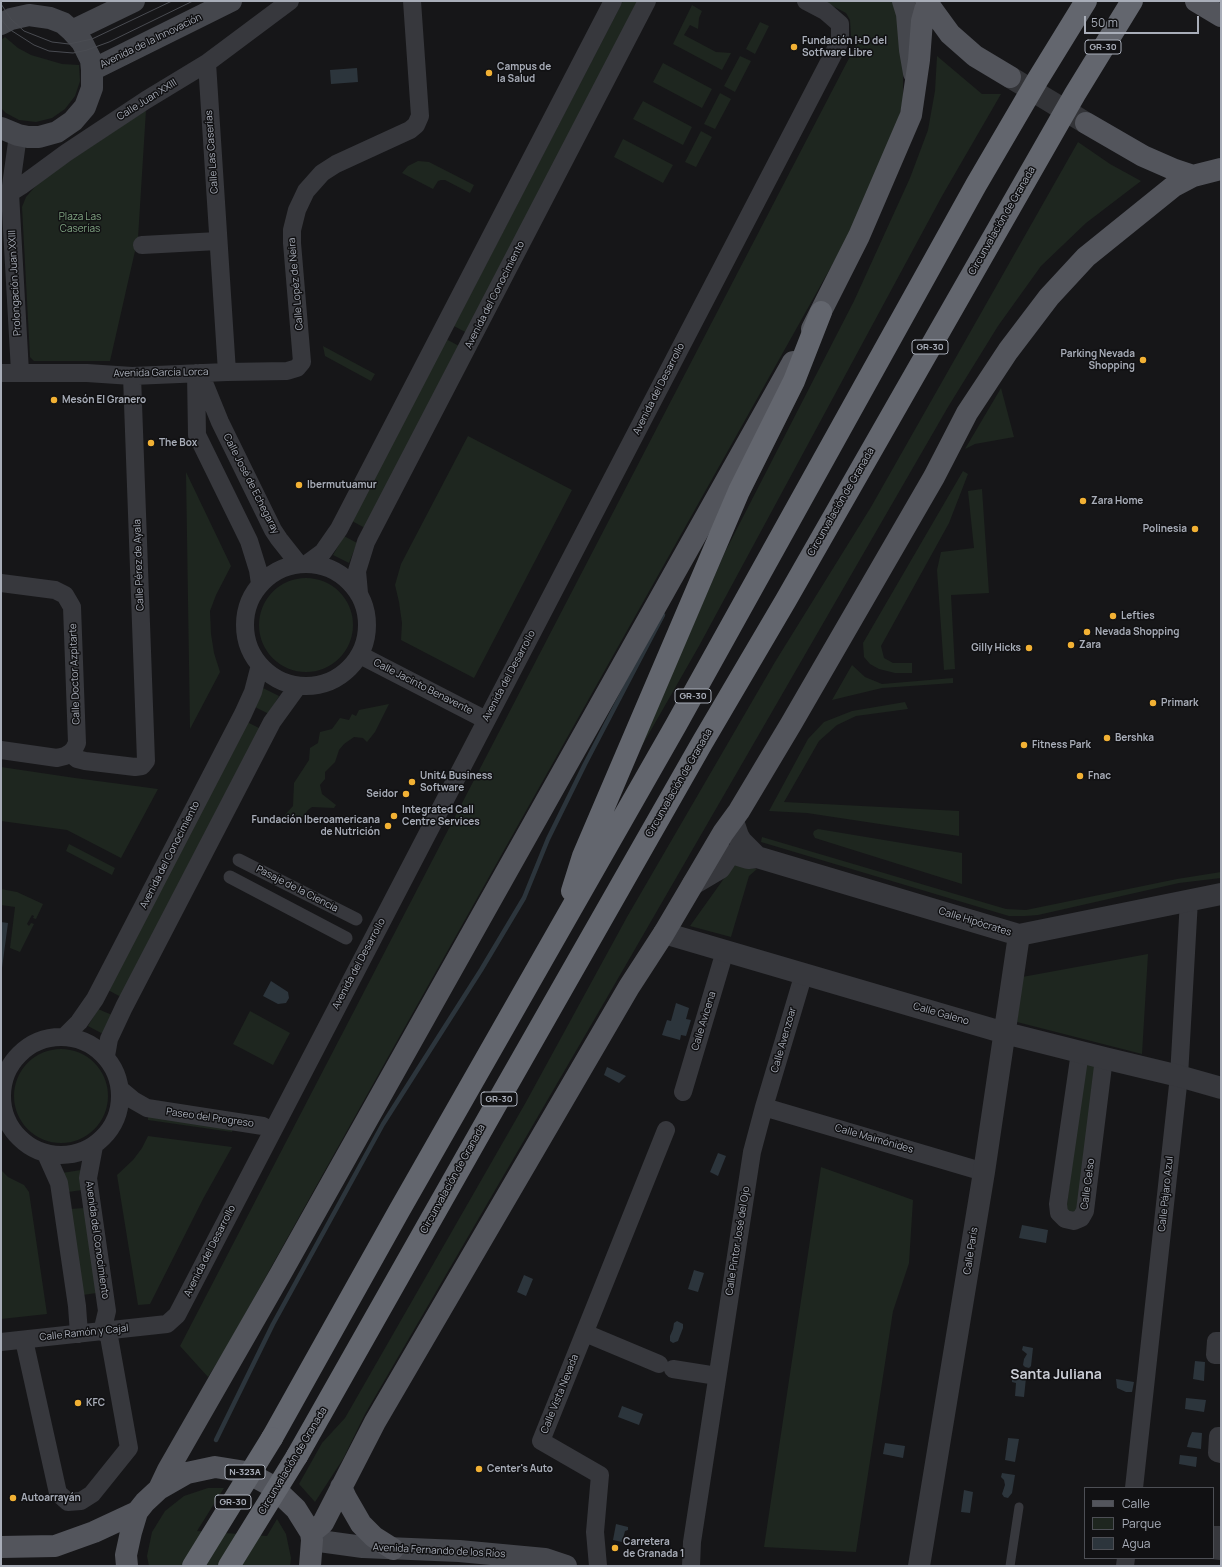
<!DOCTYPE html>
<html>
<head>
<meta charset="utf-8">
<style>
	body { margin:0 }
	#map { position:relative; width:1222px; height:1567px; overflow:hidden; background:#161618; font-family:Manrope,sans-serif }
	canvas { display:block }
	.frame { position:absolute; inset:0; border:2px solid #a8adb8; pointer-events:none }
	.legend { position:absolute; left:1084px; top:1487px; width:130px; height:72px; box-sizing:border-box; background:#111113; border:1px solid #4d4f55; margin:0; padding:5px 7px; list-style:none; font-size:12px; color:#a8adb8 }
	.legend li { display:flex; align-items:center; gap:8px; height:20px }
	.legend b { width:20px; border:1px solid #4d4f55 }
	.scale { position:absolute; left:1084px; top:16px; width:115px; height:18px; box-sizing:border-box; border:2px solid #a8adb8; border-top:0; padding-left:5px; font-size:12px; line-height:14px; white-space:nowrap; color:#a8adb8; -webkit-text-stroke:3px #111113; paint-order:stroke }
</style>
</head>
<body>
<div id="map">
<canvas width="1222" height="1567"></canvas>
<div class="frame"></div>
<ul class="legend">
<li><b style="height:5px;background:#53555c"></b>Calle</li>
<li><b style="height:11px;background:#1e261f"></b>Parque</li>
<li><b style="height:11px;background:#2c353c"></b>Agua</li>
</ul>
<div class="scale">50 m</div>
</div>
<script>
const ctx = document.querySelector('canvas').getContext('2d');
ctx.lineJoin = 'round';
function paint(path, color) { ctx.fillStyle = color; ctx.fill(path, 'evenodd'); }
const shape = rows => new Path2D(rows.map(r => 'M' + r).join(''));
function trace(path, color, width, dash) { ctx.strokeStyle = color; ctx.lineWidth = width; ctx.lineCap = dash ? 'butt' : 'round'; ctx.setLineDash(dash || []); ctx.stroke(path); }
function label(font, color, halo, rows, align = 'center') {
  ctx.font = font + ' Manrope,sans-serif'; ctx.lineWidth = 3; ctx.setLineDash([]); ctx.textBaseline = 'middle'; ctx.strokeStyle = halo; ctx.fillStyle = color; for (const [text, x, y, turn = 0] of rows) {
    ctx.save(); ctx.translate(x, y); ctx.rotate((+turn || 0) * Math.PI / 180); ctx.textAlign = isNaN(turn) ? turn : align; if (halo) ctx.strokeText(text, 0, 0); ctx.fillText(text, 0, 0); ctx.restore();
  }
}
const green = shape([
	[623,1,639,1,467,333,454,326],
	[823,1,897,1,903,51,903,100,895,134,855,224,392,1050,225,1350,208,1377,180,1346,859,39,851,36,850,20,846,13],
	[692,5,702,11,699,18,698,29,690,25,684,35,716,52,731,53,722,70,673,44],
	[760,22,769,26,755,54,746,49],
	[5,37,18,48,31,55,62,64,79,65,80,81,75,96,65,109,52,118,36,122,19,120,6,113,1,108,1,40],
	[740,56,751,61,735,92,724,86],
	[937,56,982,94,1001,94,942,196,699,646,635,758,725,552,854,301,910,178,928,130,935,91],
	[663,63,712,89,702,108,653,82],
	[720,93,731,99,715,129,704,124],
	[643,101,692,127,683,145,633,119],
	[146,110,138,238,110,361,34,361,30,357,22,207,26,197,41,180],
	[701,131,712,137,696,167,685,162],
	[623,139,673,165,663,183,614,157],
	[1078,142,1110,164,1141,181,1086,223,1041,266,998,326,948,407,605,1001,365,1414,343,1459,315,1502,299,1484,322,1443,345,1418,526,1102,627,917,775,662,871,507],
	[418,161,429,162,474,185,470,193,445,180,441,180,438,181,433,189,402,173,408,166],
	[446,339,459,346,365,528,352,521],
	[323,346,375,374,371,381,325,356],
	[1001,388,1014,437,975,444,965,449],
	[468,436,572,490,474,678,401,640,402,623,399,602,395,585,401,564],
	[963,471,968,474,949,523,881,646,884,658,893,663,912,663,912,673,895,673,879,669,870,664,864,657,863,643],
	[186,472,231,566,216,595,210,611,211,634,214,653,220,672,190,729],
	[982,489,989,593,951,595,955,669,944,670,937,570,941,552,974,548,968,491],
	[344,536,357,543,349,563,333,555],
	'259 625a47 47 0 1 1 94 0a47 47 0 1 1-94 0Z',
	[852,665,865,677,882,684,953,678,953,683,882,688,832,700],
	[263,688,279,696,269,714,255,707],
	[905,702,908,709,856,716,837,725,819,741,784,802,959,811,959,836,807,813,769,811,808,739,824,722,852,711],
	[389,704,375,732,367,742,363,738,354,737,344,744,339,750,335,762,325,772,325,779,320,785,322,794,336,805,334,808,312,807,308,810,301,819,293,823,282,818,293,806,294,783,309,760,310,748,318,743,320,732,332,729,340,718,349,720,352,714,356,716,359,710],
	[247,722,261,729,121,997,108,990],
	[1,767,75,778,158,789,121,858,67,830,1,821],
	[818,829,962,853,962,884,815,838,813,834,814,831],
	[762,837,1006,909,1026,910,1177,879,1221,872,1221,878,1179,883,1038,915,1025,916,1009,916,761,842],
	[69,844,115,868,112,875,66,851],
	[735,863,757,869,749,876,731,937,690,926],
	[1,889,17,892,43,904,36,919,33,918,34,916,32,915,27,924,29,926,31,923,34,924,20,952,10,948,15,907,1,905],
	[1148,954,1142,1054,1017,1022,1022,977],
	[98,1009,112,1015,103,1034,88,1026],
	[250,1011,290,1033,273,1065,233,1044],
	'14 1096a47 47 0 1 1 94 0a47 47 0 1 1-94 0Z',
	[1089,1061,1096,1065,1079,1211,1066,1213,1083,1068],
	[148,1116,233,1129,232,1132,148,1120],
	[148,1136,232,1147,203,1199,150,1304,138,1305,117,1175,133,1160,142,1148],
	[821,1167,913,1200,909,1263,893,1311,856,1552,764,1547],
	[1,1170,8,1177,24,1185,29,1192,47,1314,1,1319],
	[81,1170,82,1190,68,1192,62,1173],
	[84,1208,97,1293,82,1295,70,1209],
	[208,1488,224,1488,197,1531,267,1536,277,1519,286,1534,291,1558,290,1566,149,1566,147,1556,152,1532,165,1511,184,1496]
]);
const water = shape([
	[357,68,358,82,331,84,330,70],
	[1,922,8,923,2,968,1,968],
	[271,981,288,992,289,998,286,1003,278,1004,263,996],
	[676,1003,689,1008,686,1019,691,1020,686,1036,681,1035,680,1040,662,1035,667,1020,671,1021],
	[607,1067,626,1076,619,1083,604,1075],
	[718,1153,726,1156,718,1176,710,1172],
	[1022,1225,1048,1230,1046,1243,1019,1238],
	[694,1270,704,1273,698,1292,688,1289],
	[524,1275,533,1279,526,1296,517,1292],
	[677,1321,683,1324,683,1328,678,1341,673,1343,670,1341,670,1336,673,1329,674,1323],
	[1023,1346,1033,1348,1031,1366,1029,1368,1025,1367,1023,1365,1024,1359,1027,1354,1022,1350],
	[1195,1361,1205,1362,1204,1381,1193,1379],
	[1012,1377,1026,1378,1024,1397,1015,1396,1016,1383,1012,1382],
	[1116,1379,1134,1382,1132,1392,1126,1392,1117,1388],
	[1186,1398,1206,1400,1204,1412,1185,1409],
	[622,1406,643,1414,639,1425,618,1417],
	[1192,1432,1202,1433,1201,1449,1187,1447,1189,1439],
	[1008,1438,1019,1439,1015,1462,1005,1460],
	[885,1443,905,1446,903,1458,883,1454],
	[1180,1455,1197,1457,1196,1467,1179,1464],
	[1002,1473,1015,1475,1012,1493,1008,1498,1004,1497,1002,1494,1005,1485,1004,1480,1001,1477],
	[964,1490,973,1492,970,1513,961,1512],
	[616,1524,628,1527,628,1530,625,1531,622,1542,613,1540]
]);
const stream = shape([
	[216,1440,273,1324,383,1124,481,970,524,898,548,839,585,764,663,615]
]);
const primaryTunnel = shape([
	[1010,77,1086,123]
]);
const service = shape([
	[1010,1566,1019,1507]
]);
const pedestrian = shape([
	[239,860,356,919],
	[230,877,346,938]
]);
const minor = shape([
	[207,63,227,372],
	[18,135,10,193,20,372],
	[1,195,10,193,21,186,66,153,146,100,207,63,290,1],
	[142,245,218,241],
	[1,373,87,373,132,376,227,372,287,371,297,368,302,362,292,243,292,230,297,210,306,191,322,173,336,164,410,130,416,125,420,116,412,1],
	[196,373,197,435,249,541,258,570,260,584],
	[200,373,220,422,273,530,279,539,298,563],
	[308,563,323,552,339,529,613,1],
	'245 625a61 61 0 1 1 122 0a61 61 0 1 1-122 0Z',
	[1,583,55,590,65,595,72,607,77,743,74,749,70,753,65,756,57,758,1,750],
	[359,593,357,571,366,542,647,1],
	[360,655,486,720],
	[70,753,77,759,85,761,135,767,142,766,146,761,132,376],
	[65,1036,79,1022,95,999,243,714,253,692,260,665],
	'2 1096a59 59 0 1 1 118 0a59 59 0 1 1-118 0Z',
	[1080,1052,1058,1204,1059,1213,1065,1219,1074,1221,1081,1218,1085,1211,1104,1058],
	[106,1056,109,1039,124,1007,272,722,298,686],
	[121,1090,133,1100,147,1108,263,1126,272,1131],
	[683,1092,725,951],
	[764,1107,984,1172],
	[94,1146,88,1178,107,1311,102,1332],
	[46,1154,59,1183,77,1306,79,1334],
	[585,1333,659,1364],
	[24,1340,58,1493,68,1502,81,1501,92,1494,129,1448,108,1331],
	[1221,1341,1216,1341,1215,1355,1221,1355],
	[1,1342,167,1324,177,1315,840,41,840,24,825,11,806,1],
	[673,1369,717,1376],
	[1221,1436,1218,1436,1217,1453,1221,1454],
	[1134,1488,1179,1076,1189,900],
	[1213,1535,1221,1535],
	[1213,1550,1221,1551],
	[598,1566,595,1532,600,1475,541,1441,666,1130],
	[691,1566,692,1542,752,1152,764,1107,804,973],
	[1125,1566,1126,1558]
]);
const tertiary = shape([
	[733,821,738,836,741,841,757,857],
	[693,884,720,868,728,856,735,854,748,858,757,857,1019,935,1221,894],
	[664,933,1005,1033,1104,1058,1179,1076,1221,1088],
	[919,1566,984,1172,1019,935]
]);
const secondary = shape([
	[903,1,907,14,910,50,914,73],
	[1,24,11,19,29,15,50,18,63,23,72,31,82,42,91,60,92,70,92,88,85,107,73,121,57,132,39,137,28,137,18,135,1,128],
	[72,31,134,1],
	[92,70,231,1],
	[312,1540,363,1547,459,1551,545,1559,566,1566]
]);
const primary = shape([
	[926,1,950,34,975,56,1010,77],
	[1196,1,1221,16],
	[1086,123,1143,156,1175,170,1193,176],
	[812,329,859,236,911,115,919,60,922,21,927,3],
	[341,1487,346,1498,361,1524,374,1537,393,1549],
	[159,1489,168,1470,281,1273,793,362],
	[311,1533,323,1523,375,1422,629,987,664,933,723,833,739,811,791,724,934,477,967,413,1008,351,1049,297,1086,257,1174,186,1193,176,1221,169],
	[1,1547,55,1546,94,1532,137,1512],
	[127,1566,126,1555,131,1532,137,1512,145,1502,159,1489,187,1473,215,1467,246,1472,272,1486,296,1509,311,1533,312,1540,310,1566]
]);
const motorway = shape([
	[572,891,583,856,739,491,794,381,821,312],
	[272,1438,399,1211,676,725,976,185,1038,79,1086,1],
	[297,1456,498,1101,702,743,786,600,1075,94,1132,1]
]);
const tram = shape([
	[1,4,11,19,24,31,52,42,69,44,92,39,172,1],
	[1,19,9,29,34,45,49,51,73,53,87,50,109,42,193,1]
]);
const motorwayBridge = shape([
	[193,1566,272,1438],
	[229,1566,297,1456]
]);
const markers = [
	[794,47,4,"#f2b134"],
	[489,73,4,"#f2b134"],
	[1143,360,4,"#f2b134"],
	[54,400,4,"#f2b134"],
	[151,443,4,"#f2b134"],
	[299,485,4,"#f2b134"],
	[1083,501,4,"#f2b134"],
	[1195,529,4,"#f2b134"],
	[1113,616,4,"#f2b134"],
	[1087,632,4,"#f2b134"],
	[1071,645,4,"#f2b134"],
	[1029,648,4,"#f2b134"],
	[1153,703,4,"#f2b134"],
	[1107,738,4,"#f2b134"],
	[1024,745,4,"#f2b134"],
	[1080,776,4,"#f2b134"],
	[412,782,4,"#f2b134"],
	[406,794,4,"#f2b134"],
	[394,816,4,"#f2b134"],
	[388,826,4,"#f2b134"],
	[78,1403,4,"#f2b134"],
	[479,1469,4,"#f2b134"],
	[13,1498,4,"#f2b134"],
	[615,1548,4,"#f2b134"]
];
const shields = [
	[1103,47,36],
	[930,347,36],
	[693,696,36],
	[499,1099,36],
	[245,1472,40],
	[233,1502,36]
];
const shieldNames = [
	["GR-30",1103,47],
	["GR-30",930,347],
	["GR-30",693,696],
	["GR-30",499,1099],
	["N-323A",245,1472],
	["GR-30",233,1502]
];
const streetNames = [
	["Avenida de la Innovación",151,41,-26],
	["Calle Juan XXIII",147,100,-32],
	["Calle Las Caserías",212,152,-94],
	["Circunvalación de Granada",1002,221,-60],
	["Prolongación Juan XXIII",15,283,-93],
	["Calle Lopéz de Neira",296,284,-95],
	["Avenida del Conocimiento",495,295,-63],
	["Avenida García Lorca",161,373,-1],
	["Avenida del Desarrollo",659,389,-63],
	["Calle José de Echegaray",251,484,63],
	["Circunvalación de Granada",841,502,-60],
	["Calle Pérez de Ayala",139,565,-92],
	["Calle Doctor Azpitarte",75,674,-92],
	["Avenida del Desarrollo",509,676,-62],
	["Calle Jacinto Benavente",423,687,27],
	["Circunvalación de Granada",679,783,-60],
	["Avenida del Conocimiento",170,855,-63],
	["Pasaje de la Ciencia",297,889,27],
	["Calle Hipócrates",975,922,17],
	["Avenida del Desarrollo",359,964,-62],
	["Calle Galeno",941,1014,16],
	["Calle Avicena",704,1021,-73],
	["Calle Avenzoar",784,1040,-74],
	["Paseo del Progreso",210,1118,8],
	["Calle Maimónides",874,1139,16],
	["Circunvalación de Granada",453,1179,-61],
	["Calle Celso",1088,1184,-82],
	["Calle Pájaro Azul",1166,1194,-84],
	["Avenida del Conocimiento",97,1240,82],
	["Calle Pintor José del Ojo",738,1241,-81],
	["Avenida del Desarrollo",210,1251,-63],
	["Calle París",971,1251,-81],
	["Calle Ramón y Cajal",84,1333,-6],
	["Calle Vista Nevada",560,1394,-68],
	["Circunvalación de Granada",293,1461,-59],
	["Avenida Fernando de los Ríos",439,1551,3]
];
const poiNames = [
	["Fundación I+D del",802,41],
	["Sotfware Libre",802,53],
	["Campus de",497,67],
	["la Salud",497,79],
	["Parking Nevada",1135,354,"right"],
	["Shopping",1135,366,"right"],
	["Mesón El Granero",62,400],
	["The Box",159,443],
	["Ibermutuamur",307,485],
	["Zara Home",1091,501],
	["Polinesia",1187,529,"right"],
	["Lefties",1121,616],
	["Nevada Shopping",1095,632],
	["Zara",1079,645],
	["Gilly Hicks",1021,648,"right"],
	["Primark",1161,703],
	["Bershka",1115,738],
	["Fitness Park",1032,745],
	["Unit4 Business",420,776],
	["Software",420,788],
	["Fnac",1088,776],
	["Seidor",398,794,"right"],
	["Integrated Call",402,810],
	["Centre Services",402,822],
	["Fundación Iberoamericana",380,820,"right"],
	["de Nutrición",380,832,"right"],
	["KFC",86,1403],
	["Center's Auto",487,1469],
	["Autoarrayán",21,1498],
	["Carretera",623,1542],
	["de Granada 1",623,1554]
];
const parkNames = [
	["Plaza Las",80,217],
	["Caserías",80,229]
];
const districtNames = [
	["Santa Juliana",1056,1375]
];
paint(green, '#1e261f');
paint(water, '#2c353c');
trace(stream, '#2c353c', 4.5);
trace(primaryTunnel, '#333438', 22, [22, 11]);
trace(service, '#37383d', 9);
trace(pedestrian, '#37383d', 13);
trace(minor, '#37383d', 18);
trace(tertiary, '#37383d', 22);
trace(secondary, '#45474d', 22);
trace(primary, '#53555c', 22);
trace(motorway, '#63666e', 22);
trace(tram, '#4a4c52', 1);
trace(motorwayBridge, '#63666e', 22);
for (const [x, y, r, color] of markers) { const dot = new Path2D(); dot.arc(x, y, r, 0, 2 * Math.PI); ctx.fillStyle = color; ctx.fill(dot); trace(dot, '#111113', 1.5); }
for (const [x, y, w] of shields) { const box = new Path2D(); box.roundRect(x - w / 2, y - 7, w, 14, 3); ctx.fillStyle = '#111113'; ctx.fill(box); trace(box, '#a8adb8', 1); }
label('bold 9px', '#a8adb8', null, shieldNames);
label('10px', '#a8adb8', '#111113', streetNames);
label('bold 10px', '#a8adb8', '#111113', poiNames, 'left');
label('10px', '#7fa381', '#111113', parkNames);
label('bold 14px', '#c9ccd4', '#111113', districtNames);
</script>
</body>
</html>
